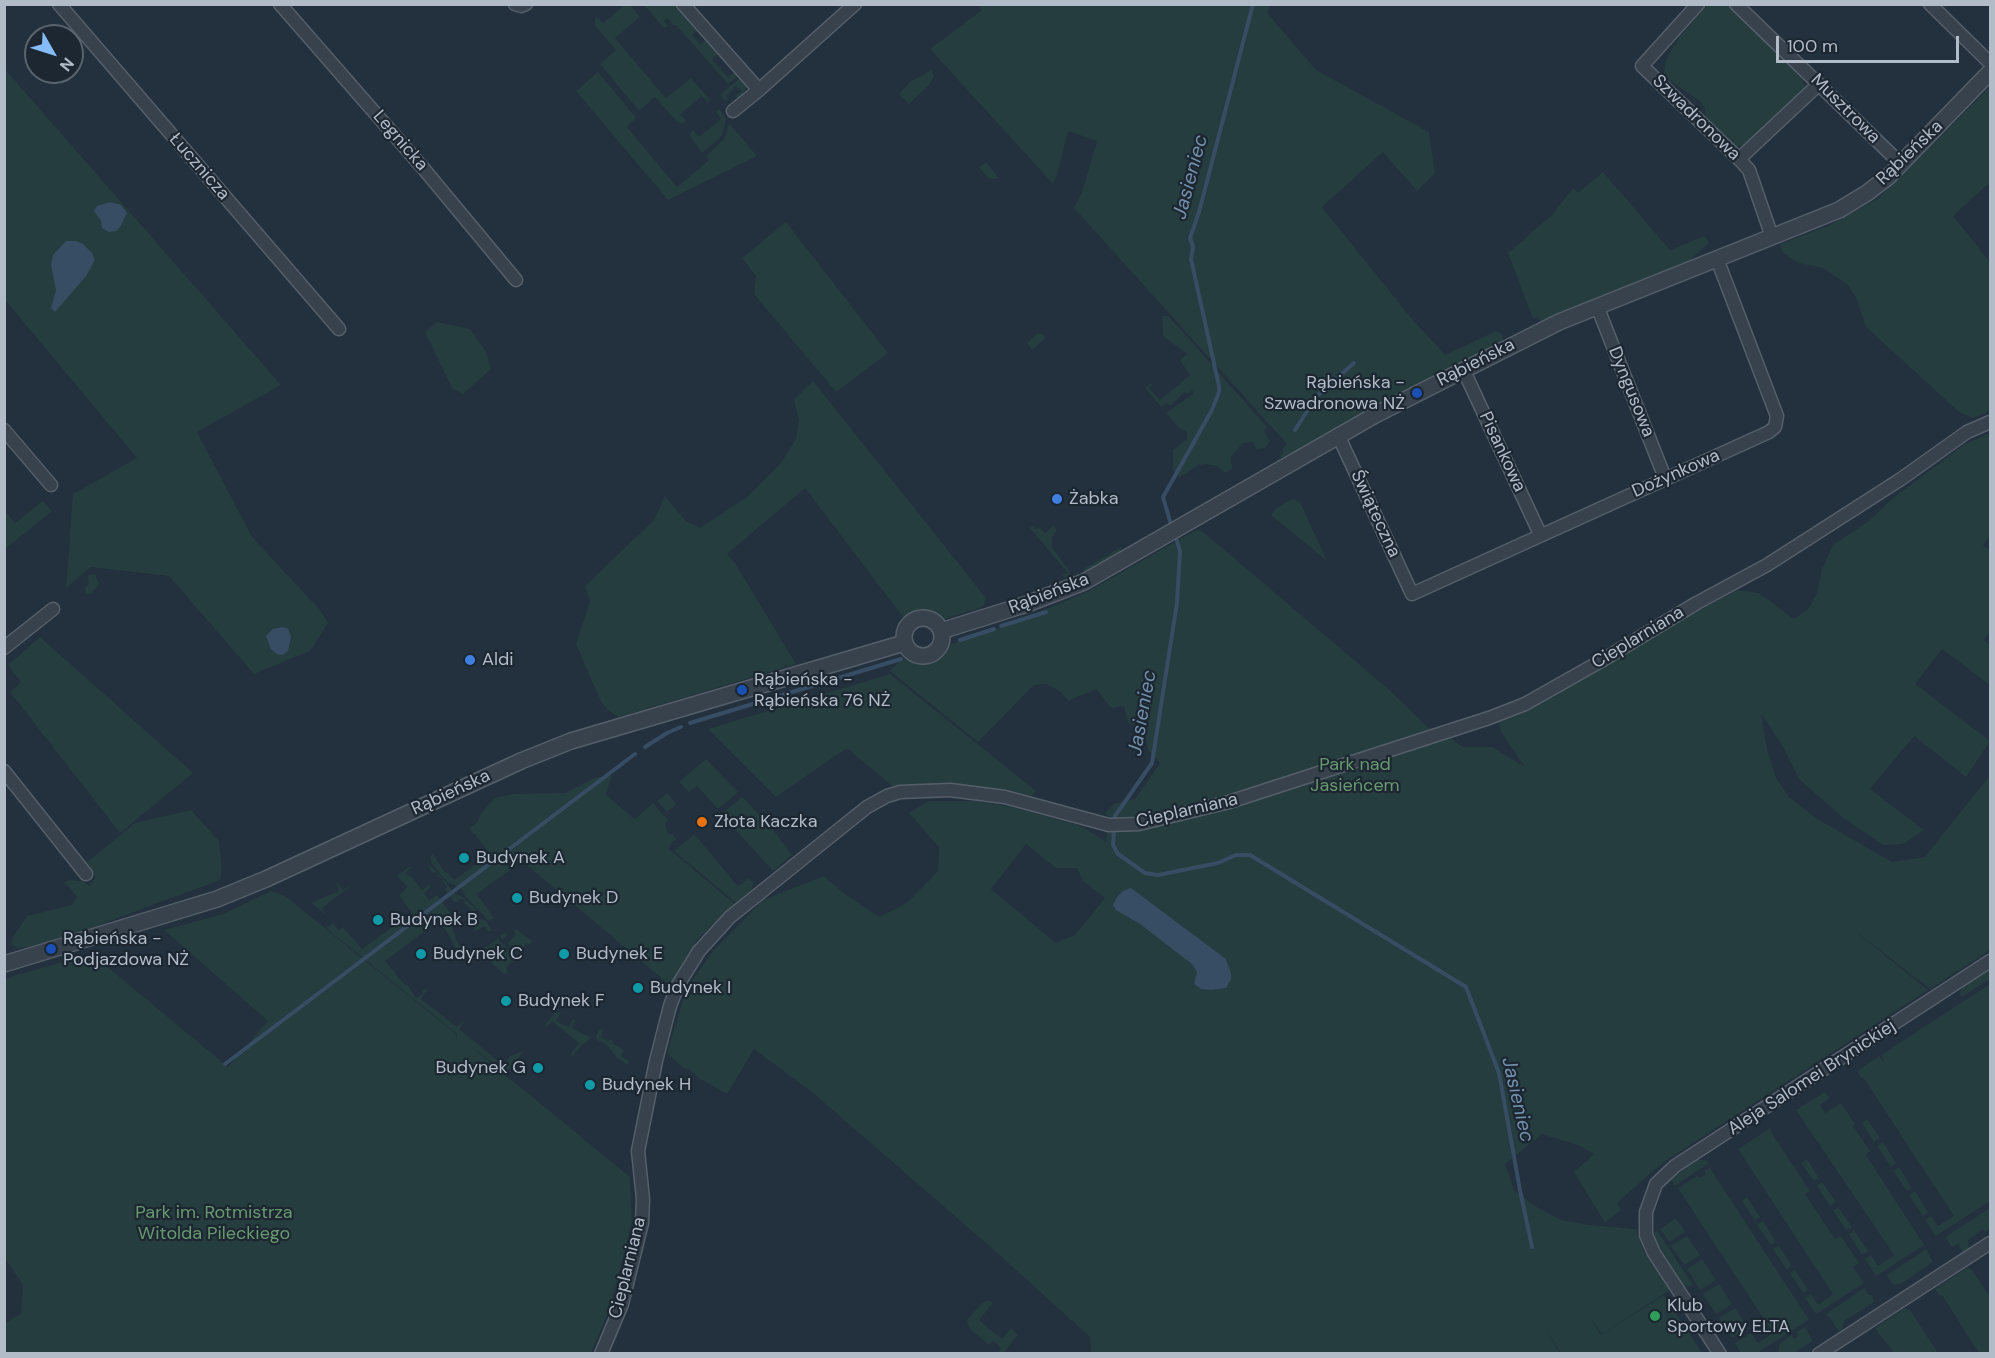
<!DOCTYPE html>
<html>
<head>
<meta charset="utf-8">
<style>
	body { margin:0 }
	#map { position:relative; width:1995px; height:1358px; overflow:hidden; background:#23303d; font-family:"DM Sans",sans-serif }
	canvas { display:block }
	.frame { position:absolute; inset:0; border:6px solid #b2bcc8; pointer-events:none }
	.north { position:absolute; left:24px; top:24px; width:60px; height:60px; box-sizing:border-box; background:#1c2731; border:2px solid #58636d; border-radius:50%; rotate:129deg; font-size:16px; font-weight:700; line-height:24px; text-align:center; color:#b2bcc8 }
	.north::after { content:''; display:block; margin:auto; width:21px; height:27px; background:#86bcf9; clip-path:polygon(50% 0,100% 100%,50% 72%,0 100%) }
	.scale { position:absolute; left:1776px; top:36px; width:183px; height:27px; box-sizing:border-box; border:3px solid #b2bcc8; border-top:0; padding-left:8px; font-size:18px; line-height:21px; white-space:nowrap; color:#b2bcc8; -webkit-text-stroke:4px #1c2731; paint-order:stroke }
</style>
</head>
<body>
<div id="map">
<canvas width="1995" height="1358"></canvas>
<div class="frame"></div>
<div class="north">N</div>
<div class="scale">100 m</div>
</div>
<script>
const ctx = document.querySelector('canvas').getContext('2d');
ctx.lineJoin = 'round';
function paint(path, color) { ctx.fillStyle = color; ctx.fill(path, 'evenodd'); }
const shape = rows => new Path2D(rows.map(r => 'M' + r).join(''));
function trace(path, color, width, dash) { ctx.strokeStyle = color; ctx.lineWidth = width; ctx.lineCap = dash ? 'butt' : 'round'; ctx.setLineDash(dash || []); ctx.stroke(path); }
function label(font, color, halo, rows, align = 'center') {
  ctx.font = font + ' "DM Sans",sans-serif'; ctx.lineWidth = 4.5; ctx.setLineDash([]); ctx.textBaseline = 'middle'; ctx.strokeStyle = halo; ctx.fillStyle = color; for (const [text, x, y, turn = 0] of rows) {
    ctx.save(); ctx.translate(x, y); ctx.rotate((+turn || 0) * Math.PI / 180); ctx.textAlign = isNaN(turn) ? turn : align; if (halo) ctx.strokeText(text, 0, 0); ctx.fillText(text, 0, 0); ctx.restore();
  }
}
const green = shape([
	[625,5,630,5,640,17,615,38,666,98,691,78,710,100,708,103,702,96,680,114,686,121,682,124,676,121,655,97,639,111,600,64,616,50,595,26,595,19,597,17,603,23],
	[644,5,677,5,698,29,692,35,700,44,707,39,720,53,712,59,728,77,736,71,739,75,728,84,676,25,673,25,667,18,664,21,668,26,664,28],
	[978,5,1269,5,1268,14,1316,70,1429,132,1435,173,1417,191,1383,152,1322,207,1412,319,1445,355,1496,331,1502,334,1503,339,1497,346,1292,454,1280,458,1284,447,1287,444,1074,208,1082,192,1097,141,1068,131,1057,175,1053,184,930,49,982,10],
	[1707,5,1725,5,1734,9,1802,79,1805,87,1769,124,1744,145,1735,147,1706,119,1705,108,1700,101,1669,80,1664,74,1666,60,1678,39],
	[4,68,281,385,197,432,252,537,320,610,328,623,310,651,254,674,169,576,91,567,66,588,73,494,137,458,5,300],
	[932,70,934,77,929,85,909,104,899,94,911,81],
	[598,72,636,118,627,127,677,187,709,160,706,156,725,138,729,123,757,156,668,200,576,91],
	[741,77,746,85,744,93,738,99,735,96,741,91,736,86,726,96,730,102,725,100,720,95],
	[1990,87,1990,182,1953,216,1990,262,1990,411,1973,418,1959,412,1866,327,1856,298,1848,285,1823,268,1799,263,1783,253,1780,244,1828,226,1879,198],
	[719,109,726,118,722,136,702,153,691,138,690,133,693,130,699,137,721,119,716,112],
	[986,162,995,173,999,178,994,179,988,178,979,167],
	[1603,172,1670,250,1705,236,1709,243,1691,259,1691,264,1542,324,1538,317,1533,319,1508,253,1551,216,1573,188,1578,193],
	[786,222,888,353,836,392,754,294,756,276,742,258],
	[1162,316,1168,316,1182,331,1267,427,1264,431,1270,441,1265,448,1256,449,1253,442,1243,443,1231,457,1232,469,1225,473,1217,466,1206,464,1199,465,1180,477,1173,470,1173,450,1187,439,1187,432,1178,427,1166,413,1193,394,1193,390,1187,394,1185,392,1170,406,1167,403,1161,407,1145,388,1151,383,1153,385,1149,388,1160,400,1190,375,1180,361,1187,354,1163,336],
	[437,322,470,329,485,350,491,369,463,394,452,388,425,332],
	[1038,333,1043,335,1046,338,1032,350,1027,343],
	[813,381,986,598,983,607,912,629,805,488,727,554,735,563,796,664,619,717,609,711,601,702,576,644,590,601,585,586,654,520,665,496,686,521,700,528,747,497,780,464,796,439,799,420,794,400],
	[1990,433,1990,536,1983,545,1990,550,1990,631,1984,640,1990,645,1990,685,1942,649,1915,684,1990,741,1966,777,1914,736,1870,789,1924,830,1903,844,1883,845,1842,817,1799,779,1781,743,1761,714,1767,749,1776,778,1789,797,1816,818,1892,862,1925,857,1990,775,1990,950,1930,989,1850,927,1928,990,1661,1164,1617,1203,1621,1210,1605,1223,1574,1172,1594,1154,1580,1146,1542,1134,1505,1164,1514,1190,1533,1205,1561,1220,1589,1225,1636,1229,1644,1252,1670,1290,1602,1334,1590,1317,1601,1335,1664,1295,1702,1353,1561,1353,1544,1327,1560,1353,1089,1353,1091,1350,1090,1337,995,1251,813,1093,754,1049,727,1094,700,1079,690,1070,683,1068,667,1053,686,990,712,952,763,900,824,876,845,894,879,917,907,903,938,871,939,847,909,813,928,801,975,801,1012,807,1081,826,1106,842,1107,828,1121,829,1105,813,1114,804,1135,799,1160,763,1148,750,1145,734,1128,722,1124,706,1111,708,1096,689,1068,701,1061,692,1046,684,1034,685,978,742,890,671,898,662,1006,626,1087,592,1196,530,1202,531,1386,687,1430,729,1436,728,1463,747,1492,747,1525,767,1501,732,1499,721,1515,715,1692,614,1738,590,1759,593,1794,619,1809,608,1817,593,1822,569,1833,545,1869,521,1893,498,1965,444],
	[1026,844,1056,868,1077,868,1083,881,1105,898,1075,935,1056,943,991,889],
	[1292,499,1300,502,1327,561,1271,515,1275,509],
	[43,501,52,511,5,549,5,511,15,523],
	[1032,525,1036,530,1039,527,1045,533,1053,526,1057,530,1052,538,1052,547,1070,572,1071,576,1069,581,1062,575,1068,573,1030,528],
	[1121,547,1121,553,1088,571,1082,570],
	[95,574,99,584,91,594,86,594,85,589,89,582,87,578,89,575],
	[40,637,193,773,120,833,10,692,21,682,8,665],
	[890,674,1036,791,1031,796,1009,790,944,784,892,786,848,749,844,750,776,797,708,729],
	[706,759,738,792,718,809,697,786,689,792,679,782],
	[612,775,606,794,611,799,640,824,635,819,653,803,668,820,665,823,668,833,672,834,677,839,672,842,669,849,736,905,723,914,696,941,672,987,516,856,521,862,477,894,494,918,489,921,465,896,460,887,448,883,432,864,430,857,433,854,445,873,447,872,454,880,490,854,475,834,473,834,469,828,477,823,481,813,495,798,513,794,565,793,595,778],
	[667,793,676,804,667,812,657,801],
	[742,797,768,823,792,855,773,871,721,814],
	[191,810,219,841,222,867,220,880,91,928,29,947,17,948,11,943,13,937,27,916,72,905,77,896,64,882,70,880,82,881,90,886,95,877,87,862,135,823],
	[694,834,738,886,749,878,754,884,751,887,753,889,736,903,674,851],
	[430,866,438,873,455,894,463,897,475,908,478,918,486,921,492,930,489,932,484,926,476,931,473,926,477,923,468,912,471,909,464,903,465,902,463,898,455,903,445,890,447,887,436,872,433,873,428,867],
	[409,867,413,867,406,872,408,876,410,875,422,890,429,884,431,887,424,893,429,900,437,895,451,914,449,918,458,944,462,946,463,949,459,954,440,920,385,961,405,985,407,984,416,998,423,994,422,991,428,988,421,999,457,1027,463,1021,464,1022,459,1029,503,1065,510,1056,524,1051,506,1073,469,1045,630,1177,632,1222,610,1308,591,1353,5,1353,5,1323,21,1314,23,1285,5,1258,5,980,13,976,92,954,228,1067,268,1021,164,930,223,914,271,891,285,896,456,1034,457,1040,457,1034,326,928,333,923,339,930,343,927,362,949,412,913,399,895,406,889,407,886,397,876],
	[336,881,343,890,351,885,351,886,322,908,326,915,311,903,339,891],
	[516,929,532,941,530,945,527,943,519,953,508,944,516,933,513,931,502,940,500,936,505,933,507,935],
	[498,938,500,942,516,956,506,969,508,972,505,975,479,952],
	[1990,967,1990,979,1962,997,1960,994,1963,985],
	[1990,984,1990,1201,1936,1236,1925,1220,1931,1216,1938,1226,1954,1216,1863,1077,1861,1078,1857,1071,1879,1056,1885,1063,1881,1055],
	[561,1012,556,1021,569,1027,573,1019,575,1020,572,1028,592,1038,582,1045,573,1056,570,1055,579,1043,552,1021,546,1027,545,1026,554,1013],
	[604,1029,600,1037,608,1041,609,1039,613,1041,612,1043,624,1050,621,1056,629,1061,627,1064,617,1058,606,1044,597,1040,596,1036,599,1030],
	[1825,1092,1830,1098,1820,1105,1825,1113,1841,1103,1855,1124,1853,1126,1870,1151,1866,1155,1924,1245,1876,1276,1865,1259,1871,1255,1878,1266,1894,1255,1796,1110],
	[1867,1119,1880,1138,1874,1142,1862,1123],
	[1770,1128,1773,1135,1810,1191,1805,1194,1835,1239,1841,1236,1859,1263,1853,1267,1864,1283,1816,1314,1805,1298,1811,1294,1818,1305,1833,1294,1738,1149],
	[1883,1142,1896,1163,1891,1167,1877,1146],
	[1807,1159,1819,1178,1814,1181,1801,1163],
	[1697,1160,1704,1160,1709,1163,1675,1186,1671,1179],
	[1899,1167,1912,1188,1907,1191,1893,1171],
	[1710,1168,1809,1320,1757,1353,1741,1353,1735,1343,1751,1333,1758,1343,1773,1333,1678,1188,1697,1176,1700,1178,1706,1174,1704,1171],
	[1822,1182,1836,1202,1830,1206,1817,1186],
	[1915,1191,1928,1212,1923,1216,1909,1195],
	[1747,1197,1760,1217,1755,1220,1742,1201],
	[1838,1207,1852,1227,1846,1230,1833,1210],
	[1990,1208,1990,1229,1986,1232,1983,1229,1968,1240,1969,1249,1963,1252,1958,1244,1952,1247,1945,1237],
	[1676,1218,1685,1232,1669,1242,1660,1229],
	[1763,1221,1776,1242,1771,1245,1757,1225],
	[1657,1230,1693,1285,1688,1287,1682,1284,1657,1242,1654,1233],
	[1854,1230,1868,1251,1862,1255,1849,1234],
	[1687,1236,1700,1255,1684,1265,1671,1246],
	[1779,1246,1792,1266,1787,1270,1773,1249],
	[1926,1249,1933,1262,1901,1284,1894,1285,1891,1282,1887,1275],
	[1702,1259,1716,1280,1700,1290,1687,1269],
	[1968,1267,1972,1270,1990,1297,1990,1353,1979,1353,1942,1295,1940,1296,1935,1289],
	[1795,1270,1808,1290,1803,1293,1790,1273],
	[1719,1284,1732,1304,1716,1314,1703,1294],
	[1864,1288,1869,1295,1872,1295,1874,1302,1844,1321,1842,1331,1840,1332,1826,1314],
	[988,1300,993,1303,979,1320,1002,1339,1011,1328,1018,1335,1003,1353,998,1353,1001,1348,993,1341,989,1345,971,1330,967,1323,968,1319,982,1303],
	[1735,1308,1748,1328,1732,1338,1719,1318],
	[1905,1308,1910,1310,1938,1353,1894,1353,1879,1334,1875,1328],
	[1805,1327,1813,1341,1794,1353,1778,1353,1780,1343,1792,1335,1794,1339,1798,1336,1797,1332]
]);
const water = shape([
	[110,202,121,205,127,213,120,227,116,231,109,232,102,228,101,221,94,211,97,206],
	[66,241,76,241,83,244,92,253,95,260,86,276,55,312,51,308,56,290,51,265,53,255],
	[283,627,288,629,291,637,288,651,282,655,277,654,271,649,266,636,273,629],
	[1131,888,1226,959,1231,974,1231,979,1226,988,1211,990,1201,989,1194,984,1197,972,1192,964,1140,924,1116,910,1113,905,1117,897,1123,891]
]);
const stream = shape([
	[1295,430,1316,397,1354,363],
	[1172,528,1163,497,1212,410,1219,392,1219,386,1191,259,1193,247,1190,238,1199,212,1253,4],
	[1175,535,1180,551,1177,603,1152,763,1115,816,1113,845,1118,854,1145,873,1158,875,1218,863,1236,855,1250,855,1466,987,1499,1073,1520,1190,1532,1247],
	[1001,626,1046,612],
	[960,640,994,629],
	[690,723,901,659],
	[645,747,667,733,681,727],
	[225,1064,635,754]
]);
const minor = shape([
	[59,4,339,329],
	[280,4,423,168,516,280],
	[515,4,521,6,526,4],
	[683,4,759,90,855,4],
	[1698,4,1642,66,1739,159,1749,170,1772,237],
	[1736,4,1901,164],
	[1930,4,1990,63],
	[733,111,759,90],
	[1739,159,1819,84],
	[1597,306,1665,478],
	[1463,369,1540,534],
	[4,430,51,485],
	[1338,435,1412,594,1769,432,1775,427,1777,416,1717,259],
	[4,648,53,609],
	[4,771,86,874],
	[601,1354,622,1304,642,1223,643,1199,638,1151,656,1061,670,1006,678,985,699,951,730,917,867,807,887,796,900,792,950,790,1005,797,1109,825,1139,824,1229,802,1489,718,1525,704,1601,661,1695,604,1767,565,1901,479,1967,432,1990,422],
	[1720,1354,1654,1253,1646,1235,1646,1212,1656,1184,1675,1166,1990,961],
	[1819,1354,1990,1243]
]);
const tertiary = shape([
	'904 637a19 19 0 1 1 38 0a19 19 0 1 1-38 0Z',
	[941,631,1027,604,1084,582,1377,414,1559,322,1839,210,1867,193,1888,177,1990,72],
	[4,964,217,899,266,879,521,761,571,741,904,643]
]);
const markers = [
	[1417,393,6,"#1a4fb4"],
	[1057,499,6,"#3f7fe0"],
	[470,660,6,"#3f7fe0"],
	[742,690,6,"#1a4fb4"],
	[702,822,6,"#e8710a"],
	[464,858,6,"#0f9aa8"],
	[517,898,6,"#0f9aa8"],
	[378,920,6,"#0f9aa8"],
	[51,949,6,"#1a4fb4"],
	[421,954,6,"#0f9aa8"],
	[564,954,6,"#0f9aa8"],
	[638,988,6,"#0f9aa8"],
	[506,1001,6,"#0f9aa8"],
	[538,1068,6,"#0f9aa8"],
	[590,1085,6,"#0f9aa8"],
	[1655,1316,6,"#2e9e5b"]
];
const streetNames = [
	["Musztrowa",1845,109,45],
	["Szwadronowa",1696,118,44],
	["Legnicka",400,141,49],
	["Rąbieńska",1910,153,-44],
	["Łucznicza",199,167,49],
	["Rąbieńska",1476,363,-27],
	["Dyngusowa",1631,392,68],
	["Pisankowa",1502,452,65],
	["Dożynkowa",1676,474,-24],
	["Świąteczna",1375,514,65],
	["Rąbieńska",1049,594,-21],
	["Cieplarniana",1638,638,-31],
	["Rąbieńska",451,793,-25],
	["Cieplarniana",1187,811,-13],
	["Aleja Salomei Brynickiej",1812,1078,-33],
	["Cieplarniana",628,1268,-76]
];
const poiNames = [
	["Rąbieńska -",1405,383,"right"],
	["Szwadronowa NŻ",1405,404,"right"],
	["Żabka",1069,499],
	["Aldi",482,660],
	["Rąbieńska -",754,680],
	["Rąbieńska 76 NŻ",754,701],
	["Złota Kaczka",714,822],
	["Budynek A",476,858],
	["Budynek D",529,898],
	["Budynek B",390,920],
	["Rąbieńska -",63,939],
	["Podjazdowa NŻ",63,960],
	["Budynek C",433,954],
	["Budynek E",576,954],
	["Budynek I",650,988],
	["Budynek F",518,1001],
	["Budynek G",526,1068,"right"],
	["Budynek H",602,1085],
	["Klub",1667,1306],
	["Sportowy ELTA",1667,1327]
];
const parkNames = [
	["Park nad",1355,765],
	["Jasieńcem",1355,786],
	["Park im. Rotmistrza",214,1213],
	["Witolda Pileckiego",214,1234]
];
const waterNames = [
	["Jasieniec",1191,177,-75],
	["Jasieniec",1143,713,-80],
	["Jasieniec",1517,1100,77]
];
paint(green, '#253d3e');
paint(water, '#364d64');
trace(stream, '#364d64', 4);
trace(minor, '#555f6a', 15);
trace(tertiary, '#555f6a', 18);
trace(minor, '#37424d', 12);
trace(tertiary, '#37424d', 15);
for (const [x, y, r, color] of markers) { const dot = new Path2D(); dot.arc(x, y, r, 0, 2 * Math.PI); ctx.fillStyle = color; ctx.fill(dot); trace(dot, '#1c2731', 2); }
label('18px', '#b2bcc8', '#1c2731', streetNames);
label('18px', '#b2bcc8', '#1c2731', poiNames, 'left');
label('18px', '#699970', '#1c2731', parkNames);
label('italic 20px', '#7290ac', '#1c2731', waterNames);
</script>
</body>
</html>
